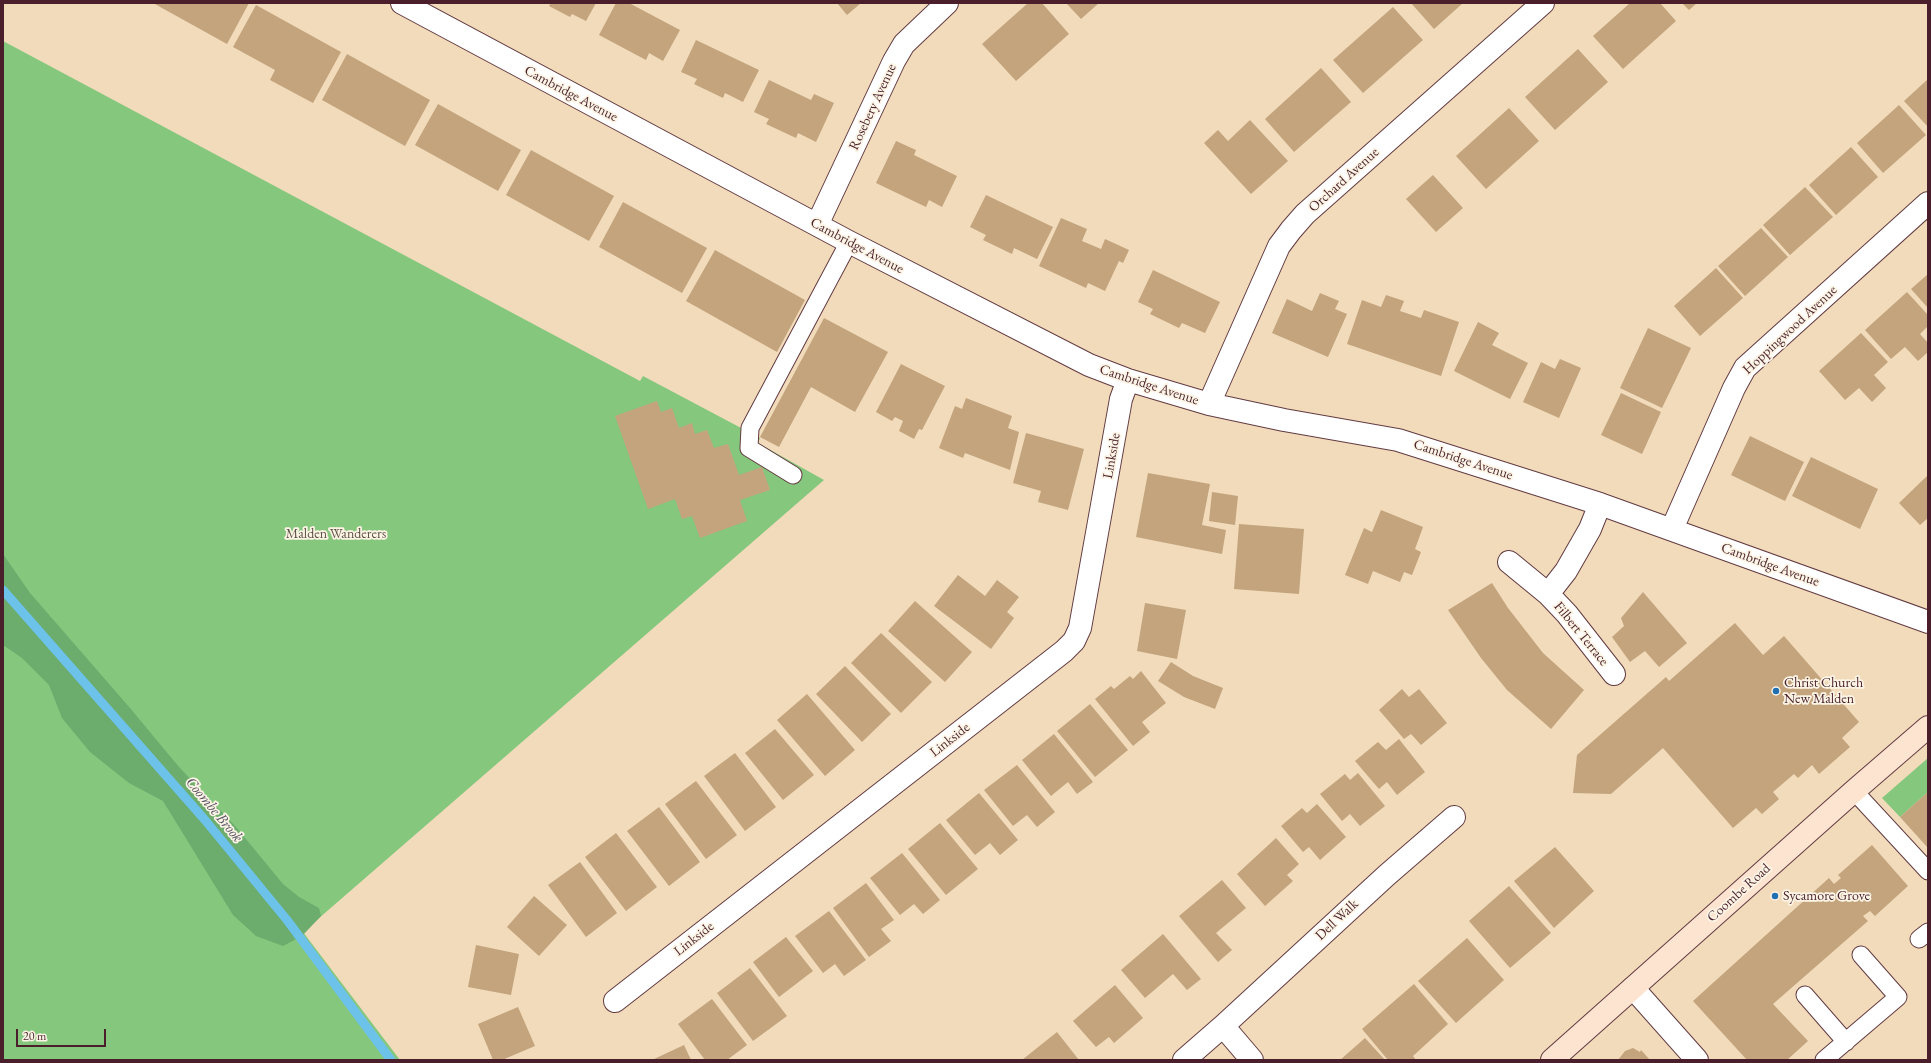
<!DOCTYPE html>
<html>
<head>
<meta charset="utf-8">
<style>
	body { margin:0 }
	#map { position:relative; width:1931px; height:1063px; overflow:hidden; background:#f1dbbb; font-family:"EB Garamond",serif }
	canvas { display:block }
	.frame { position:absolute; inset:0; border:4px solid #4a1f2b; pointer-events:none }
	.scale { position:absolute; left:16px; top:1029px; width:90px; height:18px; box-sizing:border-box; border:2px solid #4a1f2b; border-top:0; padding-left:5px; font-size:12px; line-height:14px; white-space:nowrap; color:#4a1f2b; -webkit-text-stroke:3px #fcf5e5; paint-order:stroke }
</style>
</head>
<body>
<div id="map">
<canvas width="1931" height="1063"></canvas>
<div class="frame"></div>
<div class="scale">20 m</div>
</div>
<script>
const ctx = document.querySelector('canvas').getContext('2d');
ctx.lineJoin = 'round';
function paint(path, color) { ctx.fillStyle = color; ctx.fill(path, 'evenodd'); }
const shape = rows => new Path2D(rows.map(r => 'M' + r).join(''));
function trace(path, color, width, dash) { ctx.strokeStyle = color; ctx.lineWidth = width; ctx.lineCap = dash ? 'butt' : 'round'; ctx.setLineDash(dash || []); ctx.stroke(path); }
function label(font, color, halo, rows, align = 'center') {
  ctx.font = font + ' "EB Garamond",serif'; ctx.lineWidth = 3.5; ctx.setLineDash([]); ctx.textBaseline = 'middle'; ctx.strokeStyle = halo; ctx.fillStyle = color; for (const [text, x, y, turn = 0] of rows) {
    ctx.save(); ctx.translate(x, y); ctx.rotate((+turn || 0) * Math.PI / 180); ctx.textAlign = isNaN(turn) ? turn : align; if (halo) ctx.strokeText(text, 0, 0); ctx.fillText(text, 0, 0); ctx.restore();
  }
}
const green = shape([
	[3,41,640,381,643,376,760,438,758,443,824,480,303,932,400,1060,3,1060],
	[1928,758,1928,792,1900,817,1882,798]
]);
const forest = shape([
	[3,554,30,593,130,708,179,767,236,827,283,884,299,897,319,908,321,916,302,936,283,946,256,936,233,915,163,801,129,783,90,752,62,718,49,685,22,658,3,645]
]);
const stream = shape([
	[3,590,205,820,287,920,391,1060]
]);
const building = shape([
	[153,3,249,3,227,44],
	[551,3,596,3,586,21,572,14,570,17,549,6],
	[616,3,629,3,680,30,663,61,649,53,646,60,599,35],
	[837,3,861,3,847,15],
	[1028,3,1042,3,1069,34,1016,81,982,44],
	[1066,3,1099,3,1081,19],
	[1411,3,1463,3,1434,29],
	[1630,3,1660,3,1676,21,1623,69,1593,36],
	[1682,3,1697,3,1689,10],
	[256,5,341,52,313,103,270,80,275,70,233,47],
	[1393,7,1423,40,1363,93,1333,60],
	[696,40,759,70,743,102,725,93,723,98,694,84,697,79,681,72],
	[1578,49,1608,82,1555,130,1525,97],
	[347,54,430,100,405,146,322,100],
	[1321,68,1351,102,1294,152,1265,119],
	[1928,79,1928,127,1904,101],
	[769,80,811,100,814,94,834,103,816,142,798,133,796,138,766,124,769,119,754,112],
	[438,104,521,150,498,191,415,145],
	[1899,105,1926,135,1883,173,1857,143],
	[1509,108,1539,141,1486,189,1456,156],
	[1250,120,1288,161,1251,194,1204,143,1218,130,1228,141],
	[896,141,916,150,914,155,957,176,942,207,929,200,926,207,876,183],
	[1851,147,1878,177,1836,215,1809,185],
	[531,150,614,196,589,241,506,195],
	[1433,175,1463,208,1436,232,1406,199],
	[1805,187,1833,217,1790,255,1763,225],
	[986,195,1053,227,1037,259,1014,248,1012,254,983,240,986,235,970,227],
	[623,202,707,248,682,293,599,247],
	[1061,218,1087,229,1082,241,1101,249,1105,239,1129,250,1123,263,1119,261,1105,291,1088,283,1086,288,1039,266],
	[1761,228,1788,257,1745,296,1718,266],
	[715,250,805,300,777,352,686,301],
	[1716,268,1743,298,1700,336,1674,306],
	[1153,270,1220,302,1205,333,1182,323,1179,328,1150,314,1153,309,1138,302],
	[1928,274,1928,308,1911,289],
	[1907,292,1928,315,1928,326,1920,334,1928,343,1928,352,1918,361,1905,347,1891,359,1865,330],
	[1320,293,1339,301,1335,309,1347,314,1328,357,1272,333,1287,299,1312,311],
	[1386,295,1404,301,1400,311,1421,318,1424,310,1459,322,1441,376,1347,344,1362,300,1381,307],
	[824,318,888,352,855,412,811,387,779,447,760,437],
	[1478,322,1499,333,1492,345,1528,363,1510,399,1454,371],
	[1648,328,1691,348,1662,408,1620,388],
	[1861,333,1888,362,1874,375,1886,388,1872,402,1859,388,1845,400,1819,371],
	[1560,359,1581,368,1559,418,1523,402,1541,362,1555,369],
	[901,364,945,386,922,430,919,429,914,439,899,431,903,421,895,417,892,421,876,412],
	[1621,393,1661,412,1642,454,1601,435],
	[966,398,1012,416,1008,428,1019,432,1010,470,965,453,963,458,939,448,955,406,962,409],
	[657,401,661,412,672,408,679,428,692,423,695,434,707,430,714,448,728,444,739,475,762,467,770,490,740,500,747,521,700,538,692,516,682,519,675,499,648,509,615,416],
	[1026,433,1084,449,1068,510,1038,502,1041,491,1013,483],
	[1750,436,1804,462,1785,501,1731,475],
	[1811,457,1878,489,1860,529,1792,496],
	[1148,473,1210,484,1202,525,1226,530,1222,554,1136,537],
	[1927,476,1928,518,1920,525,1899,503],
	[1212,492,1238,496,1235,525,1209,521],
	[1381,510,1423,527,1415,549,1421,552,1412,575,1404,572,1400,582,1373,571,1368,584,1345,575,1364,528,1372,532],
	[1239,524,1304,529,1299,594,1234,589],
	[958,575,985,596,997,580,1019,597,1007,612,1014,618,991,649,934,606],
	[1492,583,1508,608,1543,653,1584,690,1551,729,1507,690,1481,658,1448,610],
	[1643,592,1687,643,1659,667,1645,651,1630,662,1612,637,1624,626,1621,618],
	[915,601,972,652,945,682,888,631],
	[1145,603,1186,610,1177,659,1137,651],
	[1735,623,1763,655,1784,636,1859,722,1842,738,1850,747,1819,774,1812,765,1798,778,1794,774,1773,792,1779,799,1762,814,1756,808,1733,828,1663,748,1611,794,1573,793,1577,755,1666,677,1669,681],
	[881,633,932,682,901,713,851,663],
	[1171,662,1193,676,1223,688,1215,709,1184,697,1158,681],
	[845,666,891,714,862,742,816,694],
	[1141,671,1166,703,1142,722,1150,732,1133,746,1095,699,1111,686,1114,689,1130,676,1133,679],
	[1402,689,1409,697,1419,689,1447,723,1421,745,1411,734,1404,739,1379,710],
	[807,694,855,750,825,776,777,720],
	[1090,704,1128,750,1095,777,1057,731],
	[775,729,814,775,783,800,745,753],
	[1054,734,1093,782,1077,794,1068,782,1051,796,1022,760],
	[1399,739,1425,772,1397,795,1387,782,1379,789,1355,761,1378,742,1386,750],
	[735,753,776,807,745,831,704,776],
	[1017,765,1055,812,1037,827,1027,815,1013,826,984,790],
	[1358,773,1385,806,1360,826,1350,814,1342,821,1320,794,1345,774,1350,780],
	[696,781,737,835,706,859,665,804],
	[1928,792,1928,848,1900,817],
	[979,793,1018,840,1000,855,990,843,975,855,946,820],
	[1317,804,1346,837,1320,860,1309,847,1303,852,1281,826,1302,808,1307,813],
	[659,807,700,862,669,886,627,831],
	[940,823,978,869,946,895,908,849],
	[616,833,657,887,626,911,585,857],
	[1276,838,1299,864,1287,875,1293,881,1265,906,1237,874],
	[1872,845,1908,886,1875,916,1870,911,1863,916,1868,921,1773,1004,1808,1041,1787,1060,1747,1060,1693,1001,1829,878,1834,884,1841,878,1838,875],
	[1555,847,1594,891,1554,928,1514,881],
	[902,853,940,900,923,914,914,904,900,915,870,878],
	[580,862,617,913,586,937,548,885],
	[1222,880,1246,908,1216,933,1232,950,1218,962,1179,916],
	[866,883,894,920,881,929,891,941,869,957,833,908],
	[1509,886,1551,933,1510,968,1469,921],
	[534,896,567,925,539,956,507,927],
	[829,911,866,960,844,976,835,964,823,973,795,936],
	[1163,934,1201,979,1187,990,1173,974,1145,998,1121,970],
	[786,937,813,971,779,997,753,962],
	[1467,938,1504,980,1456,1023,1418,981],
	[476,945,519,954,511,995,468,987],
	[750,968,787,1016,753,1041,717,993],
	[1414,984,1448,1024,1413,1056,1416,1060,1388,1060,1362,1029],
	[1115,985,1143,1018,1114,1043,1109,1037,1096,1047,1073,1021],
	[712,999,747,1045,727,1060,705,1060,678,1024],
	[518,1007,535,1046,502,1060,493,1060,478,1024],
	[1057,1032,1079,1060,1022,1060],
	[1365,1038,1385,1060,1340,1060],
	[684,1045,691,1060,652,1060],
	[1633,1048,1640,1052,1641,1050,1650,1060,1618,1060,1625,1051]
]);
const lane = shape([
	[793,475,749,448,750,428,849,242],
	[1854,791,1928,871],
	[1919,939,1928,932],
	[1805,995,1846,1042],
	[1824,1060,1898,997,1861,955]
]);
const street = shape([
	[402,3,849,242,1089,365,1128,380,1209,404,1284,420,1398,440,1600,504,1928,622],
	[817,225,894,61,904,44,947,3],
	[1209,404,1279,246,1291,230,1305,214,1543,3],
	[1672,529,1734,388,1745,368,1928,203],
	[1509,562,1548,594,1567,614,1614,674],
	[1548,594,1566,571,1590,529,1600,504],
	[1633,988,1697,1060],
	[615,1001,1064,651,1074,641,1080,628,1121,399,1128,380],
	[1223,1026,1387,875,1454,817],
	[1184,1060,1223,1026,1252,1060]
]);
const secondary = shape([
	[1552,1060,1854,791,1928,727]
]);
const markers = [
	[1776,691,4,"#1f6fb2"],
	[1775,896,4,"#1f6fb2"]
];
const streetNames = [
	["Cambridge Avenue",571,94,28],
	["Rosebery Avenue",873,107,-65],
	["Orchard Avenue",1344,180,-42],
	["Cambridge Avenue",857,246,28],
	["Hoppingwood Avenue",1790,330,-43],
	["Cambridge Avenue",1149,385,18],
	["Linkside",1112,456,-80],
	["Cambridge Avenue",1463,460,18],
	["Cambridge Avenue",1770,565,20],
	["Filbert Terrace",1581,634,51],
	["Linkside",950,740,-38],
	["Coombe Road",1739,893,-42],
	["Dell Walk",1337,920,-43],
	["Linkside",694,939,-38]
];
const parkNames = [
	["Malden Wanderers",336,534]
];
const poiNames = [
	["Christ Church",1784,683],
	["New Malden",1784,699],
	["Sycamore Grove",1783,896]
];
const waterNames = [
	["Coombe Brook",214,810,50]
];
paint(green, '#86c77e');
paint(forest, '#6cac6d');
trace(stream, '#6cc2e9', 9);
paint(building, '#c3a47d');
trace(lane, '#633b41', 19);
trace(street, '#633b41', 24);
trace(secondary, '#633b41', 24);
trace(lane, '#fff', 17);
trace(street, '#fff', 22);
trace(secondary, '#fde4d1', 22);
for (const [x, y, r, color] of markers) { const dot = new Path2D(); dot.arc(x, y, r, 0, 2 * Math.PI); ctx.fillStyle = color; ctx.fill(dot); trace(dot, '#fcf5e5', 1.5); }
label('14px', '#4a1f2b', '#fcf5e5', streetNames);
label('14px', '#5c5144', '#fcf5e5', parkNames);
label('14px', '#4a1f2b', '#fcf5e5', poiNames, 'left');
label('italic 15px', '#545064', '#fcf5e5', waterNames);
</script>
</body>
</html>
